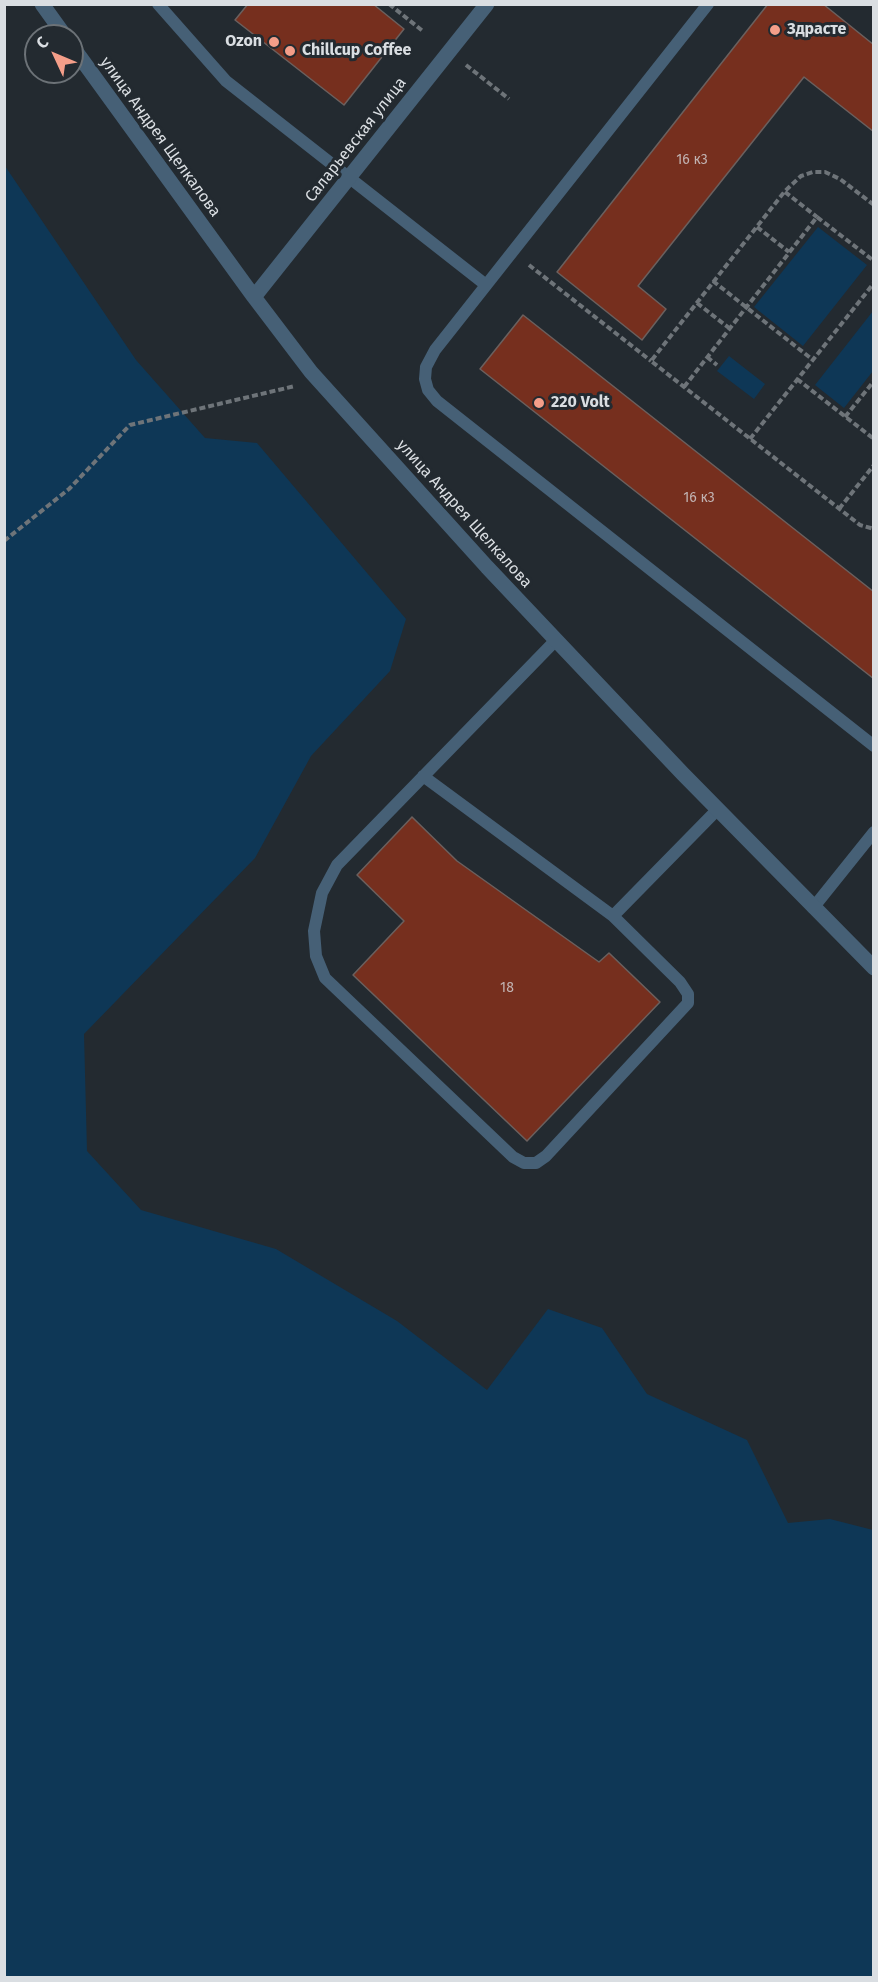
<!DOCTYPE html>
<html>
<head>
<meta charset="utf-8">
<style>
	body { margin:0 }
	#map { position:relative; width:878px; height:1982px; overflow:hidden; background:#232a30; font-family:"Fira Sans",sans-serif }
	canvas { display:block }
	.frame { position:absolute; inset:0; border:6px solid #dadee2; pointer-events:none }
	.north { position:absolute; left:24px; top:24px; width:60px; height:60px; box-sizing:border-box; background:#232a30; border:2px solid #6c7277; border-radius:50%; rotate:314deg; font-size:16px; font-weight:700; line-height:24px; text-align:center; color:#dadee2 }
	.north::after { content:''; display:block; margin:auto; width:21px; height:27px; background:#f49e89; clip-path:polygon(50% 0,100% 100%,50% 72%,0 100%) }
</style>
</head>
<body>
<div id="map">
<canvas width="878" height="1982"></canvas>
<div class="frame"></div>
<div class="north">С</div>
</div>
<script>
const ctx = document.querySelector('canvas').getContext('2d');
ctx.lineJoin = 'round';
function paint(path, color) { ctx.fillStyle = color; ctx.fill(path, 'evenodd'); }
const shape = rows => new Path2D(rows.map(r => 'M' + r).join(''));
function trace(path, color, width, dash) { ctx.strokeStyle = color; ctx.lineWidth = width; ctx.lineCap = dash ? 'butt' : 'round'; ctx.setLineDash(dash || []); ctx.stroke(path); }
function label(font, color, halo, rows, align = 'center') {
  ctx.font = font + ' "Fira Sans",sans-serif'; ctx.lineWidth = 6; ctx.setLineDash([]); ctx.textBaseline = 'middle'; ctx.strokeStyle = halo; ctx.fillStyle = color; for (const [text, x, y, turn = 0] of rows) {
    ctx.save(); ctx.translate(x, y); ctx.rotate((+turn || 0) * Math.PI / 180); ctx.textAlign = isNaN(turn) ? turn : align; if (halo) ctx.strokeText(text, 0, 0); ctx.fillText(text, 0, 0); ctx.restore();
  }
}
const green = shape([
	[5,166,136,360,205,438,257,443,406,619,390,671,311,756,255,858,84,1034,87,1151,141,1210,276,1249,397,1321,487,1390,548,1309,602,1328,647,1394,747,1440,788,1523,830,1519,873,1530,873,1977,5,1977],
	[818,227,867,265,803,346,754,307],
	[873,311,873,371,844,408,815,385],
	[729,356,765,384,754,399,717,371]
]);
const building = shape([
	[248,4,373,4,404,29,344,105,235,20,248,4],
	[768,4,823,4,874,45,874,132,804,77,638,286,666,309,642,340,557,272,768,4],
	[523,315,874,592,874,679,480,369,523,315],
	[412,817,457,861,599,962,609,953,660,1002,527,1141,353,975,404,921,357,875,412,817]
]);
const path = shape([
	[389,4,424,32],
	[466,65,509,99],
	[785,192,817,217],
	[874,205,840,179,825,172,813,172,801,176,785,191,651,361,860,525,874,529],
	[757,227,789,252],
	[529,265,651,361],
	[713,281,813,360],
	[697,303,729,328],
	[707,357,717,365],
	[797,379,874,439],
	[684,387,817,217,874,261],
	[845,417,874,381],
	[750,439,874,283],
	[839,509,874,465],
	[4,541,69,489,130,425,295,386]
]);
const service = shape([
	[158,4,226,81,486,285],
	[708,4,435,350,426,367,425,379,428,390,437,401,874,746],
	[556,640,337,865,322,893,314,931,316,956,325,978,513,1157,524,1163,536,1163,546,1156,688,1003,688,994,680,982,613,916,717,810],
	[423,776,613,916],
	[813,908,874,832]
]);
const minor = shape([
	[42,4,65,36],
	[72,46,254,297,311,372,487,567,556,640,683,774,874,968],
	[254,297,487,4]
]);
const markers = [
	[775,30,6,"#f49e89"],
	[274,42,6,"#f49e89"],
	[290,51,6,"#f49e89"],
	[539,403,6,"#f49e89"]
];
const numberNames = [
	["16 к3",692,160],
	["16 к3",699,498],
	["18",507,988]
];
const poiNames = [
	["Здрасте",787,30],
	["Ozon",262,42,"right"],
	["Chillcup Coffee",302,51],
	["220 Volt",551,403]
];
const streetNames = [
	["улица Андрея Щелкалова",160,137,54],
	["Саларьевская улица",356,140,-52],
	["улица Андрея Щелкалова",464,514,48]
];
paint(green, '#0e3756');
paint(building, '#762f1e');
trace(building, '#6b605e', 1.5);
trace(path, '#6e7479', 4, [6, 3]);
trace(service, '#466076', 12);
trace(minor, '#466076', 15);
for (const [x, y, r, color] of markers) { const dot = new Path2D(); dot.arc(x, y, r, 0, 2 * Math.PI); ctx.fillStyle = color; ctx.fill(dot); trace(dot, '#232a30', 2); }
label('14px', '#c1b2b1', null, numberNames);
label('bold 16px', '#dadee2', '#232a30', poiNames, 'left');
label('16px', '#dadee2', '#232a30', streetNames);
</script>
</body>
</html>
